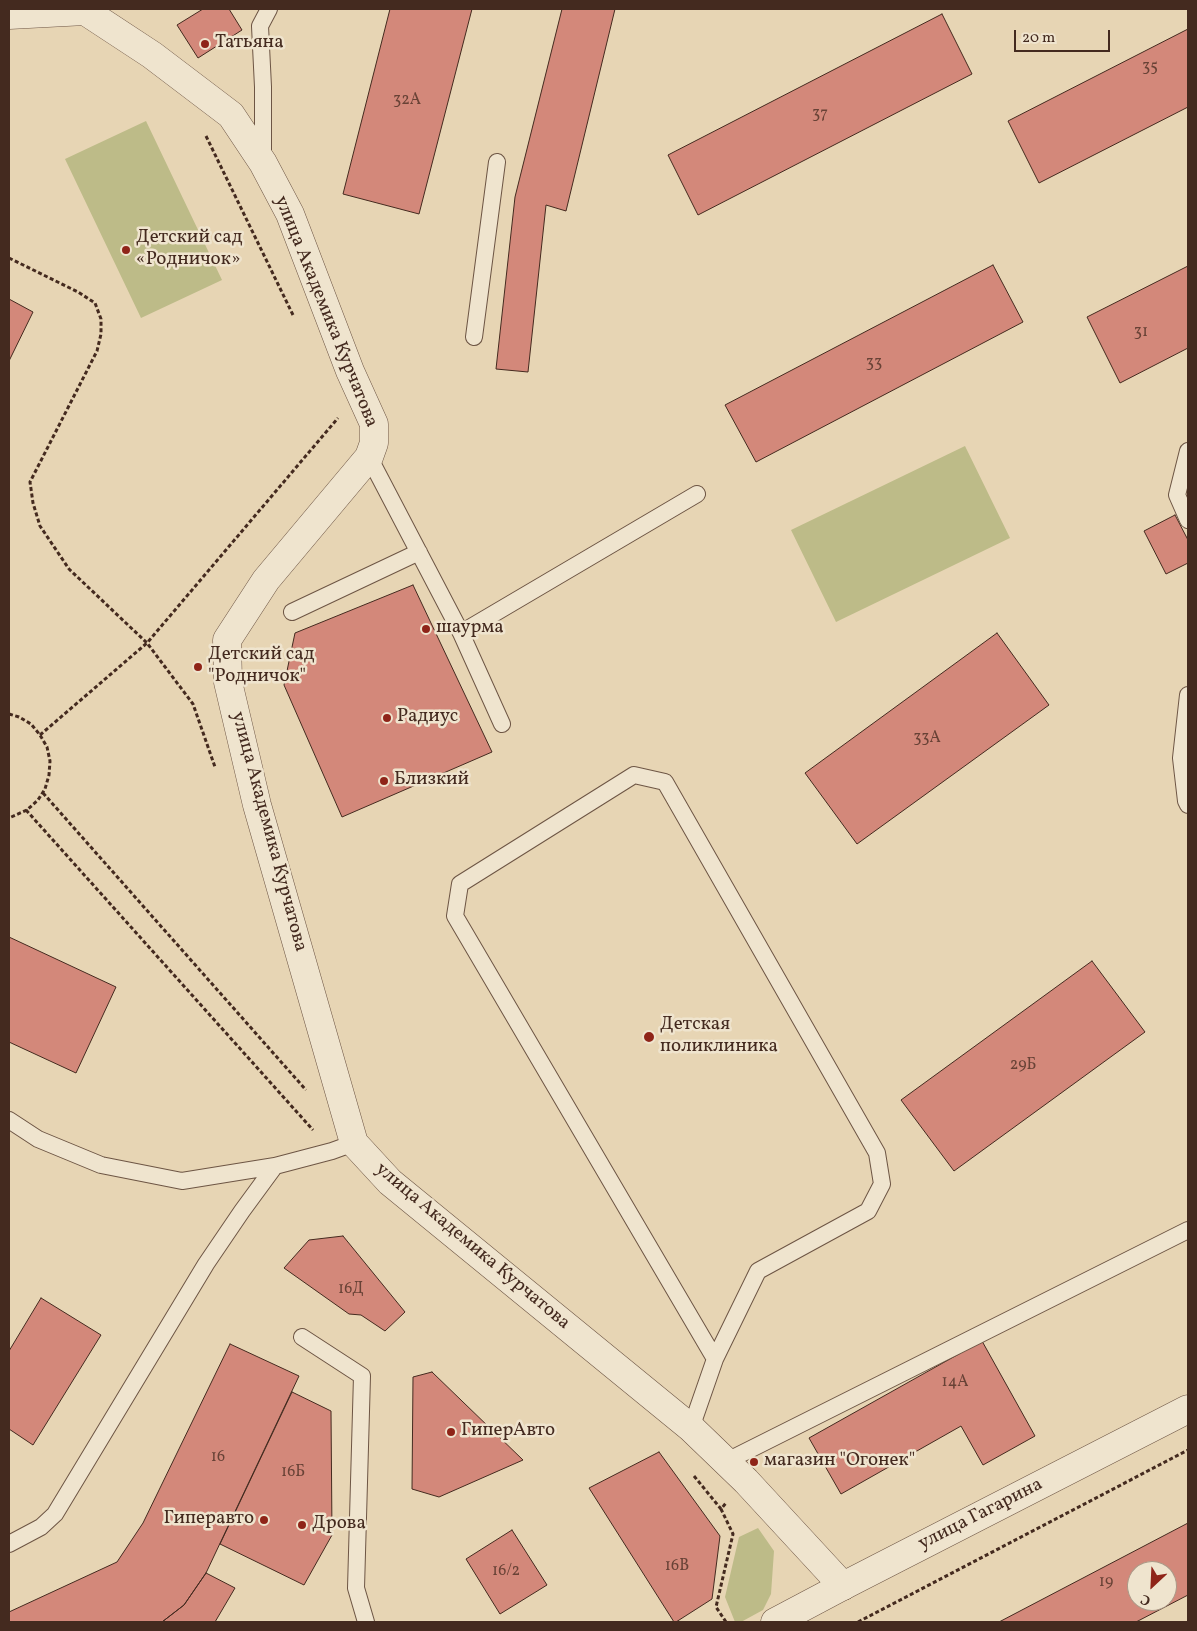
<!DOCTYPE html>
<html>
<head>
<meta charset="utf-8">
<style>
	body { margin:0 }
	#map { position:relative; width:1197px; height:1631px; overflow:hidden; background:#e7d5b4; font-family:Vollkorn,serif }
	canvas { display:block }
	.frame { position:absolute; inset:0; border:10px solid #442a1f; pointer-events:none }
	.north { position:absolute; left:1127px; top:1561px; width:50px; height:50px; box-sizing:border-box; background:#efe4ce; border:1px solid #ab9a88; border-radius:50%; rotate:205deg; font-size:14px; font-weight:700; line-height:20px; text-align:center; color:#442a1f }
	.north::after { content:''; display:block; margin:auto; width:18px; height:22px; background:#8f2418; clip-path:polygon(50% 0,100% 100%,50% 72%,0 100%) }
	.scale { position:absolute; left:1014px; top:30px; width:96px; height:22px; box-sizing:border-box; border:2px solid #442a1f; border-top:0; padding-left:6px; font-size:15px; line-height:18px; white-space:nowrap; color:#442a1f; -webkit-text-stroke:4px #efe4ce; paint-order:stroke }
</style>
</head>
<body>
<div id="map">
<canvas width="1197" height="1631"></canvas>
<div class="frame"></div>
<div class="north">С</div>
<div class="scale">20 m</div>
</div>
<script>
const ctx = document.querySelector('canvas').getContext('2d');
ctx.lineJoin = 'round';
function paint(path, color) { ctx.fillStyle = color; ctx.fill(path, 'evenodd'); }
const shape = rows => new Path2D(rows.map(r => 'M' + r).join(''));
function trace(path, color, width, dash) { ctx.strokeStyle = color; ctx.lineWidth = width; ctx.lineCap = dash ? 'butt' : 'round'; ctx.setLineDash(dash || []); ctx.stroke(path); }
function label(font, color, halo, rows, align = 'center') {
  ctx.font = font + ' Vollkorn,serif'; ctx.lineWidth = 5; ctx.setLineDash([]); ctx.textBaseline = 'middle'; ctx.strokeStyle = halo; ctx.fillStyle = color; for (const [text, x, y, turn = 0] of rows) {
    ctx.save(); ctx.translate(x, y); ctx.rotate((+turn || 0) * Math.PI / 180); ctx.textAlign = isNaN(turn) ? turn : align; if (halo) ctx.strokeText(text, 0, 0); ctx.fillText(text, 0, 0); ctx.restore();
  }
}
const green = shape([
	[146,121,222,280,141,318,65,159],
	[965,446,1010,538,836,622,791,530],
	[758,1528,774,1551,771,1594,763,1610,741,1622,735,1622,725,1597,739,1537]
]);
const building = shape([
	[203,9,229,9,242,30,198,58,177,25,203,9],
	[390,9,472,9,419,214,343,194,390,9],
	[562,9,615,9,566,211,546,205,528,372,496,369,515,197,562,9],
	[942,14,972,74,698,215,668,155,942,14],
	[1188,29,1188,107,1039,183,1008,121,1188,29],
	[993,265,1023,322,756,462,725,405,993,265],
	[1188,266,1188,348,1120,383,1087,317,1188,266],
	[9,299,33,312,9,361,9,299],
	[1175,515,1188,540,1188,563,1166,574,1144,531,1175,515],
	[413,585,492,752,342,817,284,685,295,633,413,585],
	[997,633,1049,705,857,844,805,773,997,633],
	[9,937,116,987,76,1073,9,1042,9,937],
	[1092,961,1145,1032,954,1171,901,1100,1092,961],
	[343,1236,405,1312,385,1331,361,1315,349,1314,284,1268,309,1240,343,1236],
	[41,1298,101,1335,33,1445,9,1429,9,1351,41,1298],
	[982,1341,1035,1436,983,1465,961,1426,841,1494,809,1438,982,1341],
	[230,1344,299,1376,206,1573,184,1605,162,1622,9,1622,9,1612,117,1562,143,1523,230,1344],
	[432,1372,523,1460,439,1497,412,1489,413,1377,432,1372],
	[292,1392,331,1411,332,1535,304,1585,220,1544,292,1392],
	[659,1452,720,1536,712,1599,676,1622,674,1622,589,1488,659,1452],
	[1188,1523,1188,1595,1136,1622,999,1622,1188,1523],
	[1137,1571,1167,1571,1167,1601,1137,1601,1137,1571],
	[512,1530,547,1585,500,1614,466,1559,512,1530],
	[206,1573,235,1588,215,1622,162,1622,184,1605,206,1573]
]);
const path = shape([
	[206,136,293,315],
	[9,258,78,292,95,303,101,319,101,334,97,351,30,482,33,503,40,526,69,569,147,643,338,418],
	[9,714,19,717,31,724,40,735,47,747,50,761,49,775,45,789,38,800,27,810,9,818],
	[40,735,147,643,193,704,215,767],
	[43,793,306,1090],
	[26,810,313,1130],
	[694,1476,721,1509],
	[726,1622,716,1607,733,1534,721,1509,726,1503],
	[858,1622,1188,1450]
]);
const service = shape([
	[263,159,263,87,260,26,269,9],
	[474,337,497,162],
	[1188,451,1177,495,1188,520],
	[369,457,461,633,502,724],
	[292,612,419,552],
	[461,633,697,494],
	[1188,754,1181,758,1186,801,1188,805],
	[1181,758,1188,695],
	[9,1120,38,1139,101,1165,182,1181,275,1166],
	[302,1337,362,1376,356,1588,366,1622],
	[691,1428,715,1359,758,1271,868,1211,882,1184,877,1153,665,782,634,775,460,884,455,916,715,1359],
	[725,1462,1188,1230],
	[9,1544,41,1527,55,1514,206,1264,242,1211,275,1166,332,1151,354,1143]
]);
const minor = shape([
	[9,15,85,11,152,55,231,115,263,163,290,214,350,371,374,424,374,443,369,457,266,580,227,640,228,682,257,805,354,1143,390,1182,691,1428,746,1481,843,1586]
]);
const tertiary = shape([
	[775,1622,843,1586,1188,1409]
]);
const markers = [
	[205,44,5,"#8f2418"],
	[126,250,5,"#8f2418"],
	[426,629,5,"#8f2418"],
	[198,667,5,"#8f2418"],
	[387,718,5,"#8f2418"],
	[384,781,5,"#8f2418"],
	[649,1037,6,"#8f2418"],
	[451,1432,5,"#8f2418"],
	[754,1462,5,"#8f2418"],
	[264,1520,5,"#8f2418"],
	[302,1525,5,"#8f2418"]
];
const numberNames = [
	["35",1150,68],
	["32А",407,101],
	["37",820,115],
	["31",1141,333],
	["33",874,364],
	["33А",927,739],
	["29Б",1023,1066],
	["16Д",351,1290],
	["14А",955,1383],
	["16",218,1458],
	["16Б",293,1473],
	["16В",677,1567],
	["16/2",506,1572],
	["19",1106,1583]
];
const poiNames = [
	["Татьяна",215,44],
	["Детский сад",136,239],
	["«Родничок»",136,261],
	["шаурма",436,629],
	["Детский сад",208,656],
	["\"Родничок\"",208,678],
	["Радиус",397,718],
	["Близкий",394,781],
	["Детская",660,1026],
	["поликлиника",660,1048],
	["ГиперАвто",461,1432],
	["магазин \"Огонек\"",764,1462],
	["Гиперавто",254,1520,"right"],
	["Дрова",312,1525]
];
const streetNames = [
	["улица Академика Курчатова",325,312,68],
	["улица Академика Курчатова",268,832,75],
	["улица Академика Курчатова",472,1247,40],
	["улица Гагарина",981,1515,-27]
];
paint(green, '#bdbb88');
paint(building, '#d3887a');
trace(building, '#442a1f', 1);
trace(service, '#6d5544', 18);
trace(minor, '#6d5544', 29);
trace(tertiary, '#6d5544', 29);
trace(path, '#442a1f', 3, [4, 2.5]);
trace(service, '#efe4ce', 16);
trace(minor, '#efe4ce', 28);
trace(tertiary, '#efe4ce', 28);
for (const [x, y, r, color] of markers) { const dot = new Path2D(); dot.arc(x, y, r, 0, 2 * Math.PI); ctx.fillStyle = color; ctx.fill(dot); trace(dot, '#efe4ce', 2); }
label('16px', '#684236', null, numberNames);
label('19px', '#442a1f', '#efe4ce', poiNames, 'left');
label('19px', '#442a1f', '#efe4ce', streetNames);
</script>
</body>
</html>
